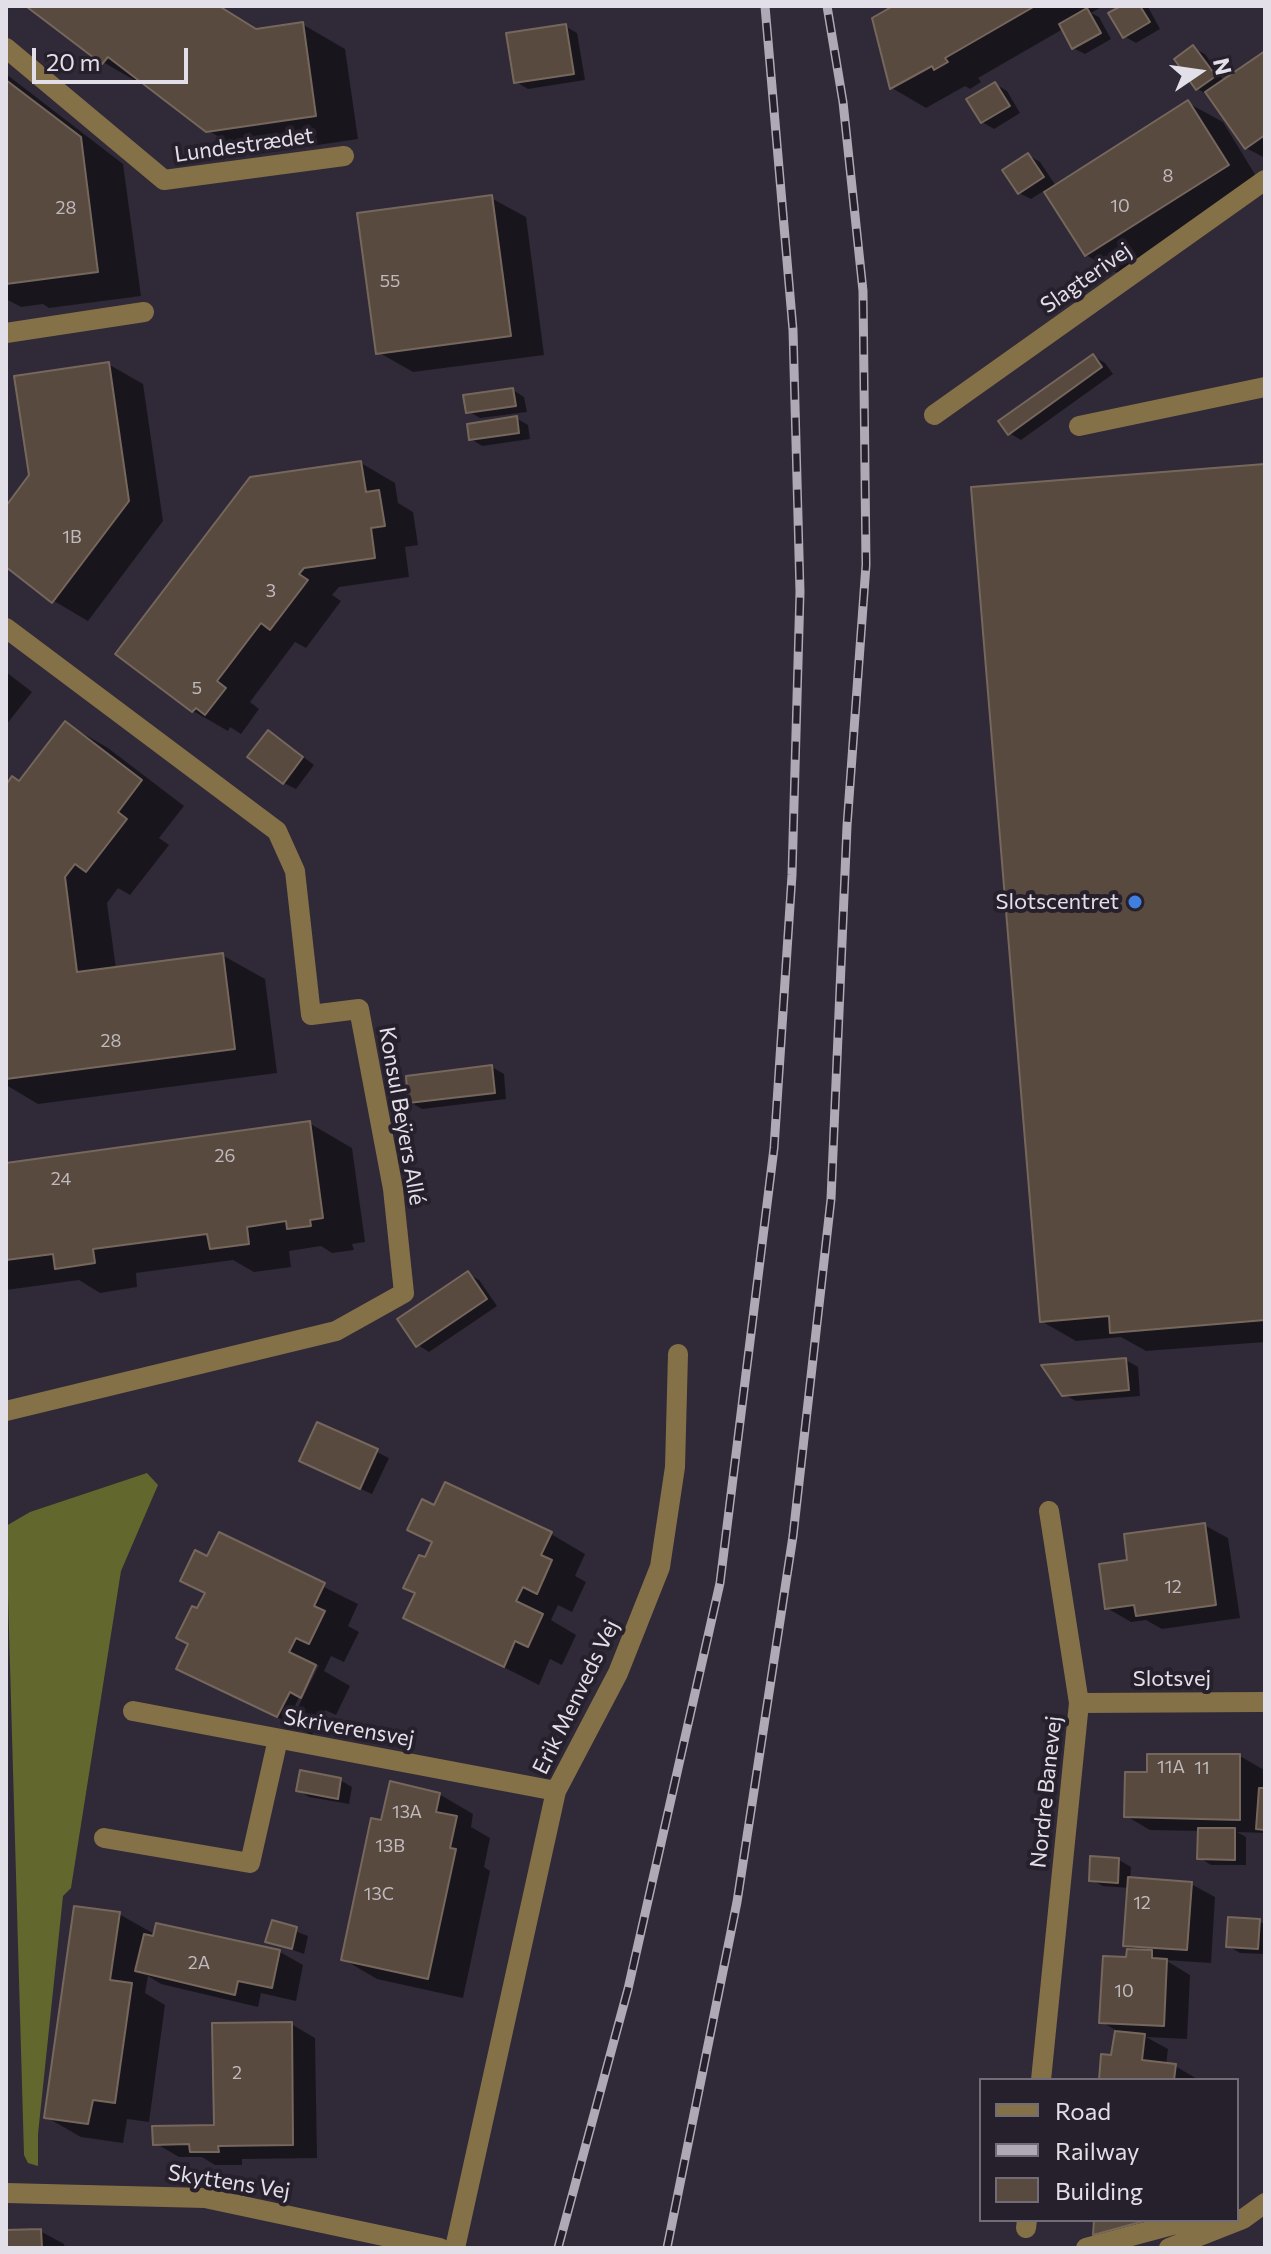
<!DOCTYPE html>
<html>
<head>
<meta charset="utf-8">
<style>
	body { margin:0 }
	#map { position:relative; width:1271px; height:2254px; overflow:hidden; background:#302937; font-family:Commissioner,sans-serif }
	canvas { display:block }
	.frame { position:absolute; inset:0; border:8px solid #e3dfe8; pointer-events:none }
	.legend { position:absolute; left:979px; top:2078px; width:260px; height:144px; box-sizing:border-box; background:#261f2c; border:2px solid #726c77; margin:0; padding:10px 14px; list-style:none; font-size:24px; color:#e3dfe8 }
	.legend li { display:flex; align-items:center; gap:16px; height:40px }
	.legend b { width:40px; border:2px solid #726c77 }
	.north { position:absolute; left:1159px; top:32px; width:80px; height:80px; -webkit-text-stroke:6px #261f2c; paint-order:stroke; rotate:77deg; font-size:22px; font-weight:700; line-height:32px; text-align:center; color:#e3dfe8 }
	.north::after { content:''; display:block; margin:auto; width:28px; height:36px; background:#e3dfe8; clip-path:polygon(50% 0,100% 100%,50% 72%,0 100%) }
	.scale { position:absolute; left:32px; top:48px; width:156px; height:36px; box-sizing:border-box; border:4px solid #e3dfe8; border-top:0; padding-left:10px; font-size:24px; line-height:28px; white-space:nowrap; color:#e3dfe8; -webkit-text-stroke:6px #261f2c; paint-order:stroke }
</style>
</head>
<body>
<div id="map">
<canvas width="1271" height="2254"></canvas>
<div class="frame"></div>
<ul class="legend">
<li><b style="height:10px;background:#857148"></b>Road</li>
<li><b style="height:10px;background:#aea9b4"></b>Railway</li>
<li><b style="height:22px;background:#584a3f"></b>Building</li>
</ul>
<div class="north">N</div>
<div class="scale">20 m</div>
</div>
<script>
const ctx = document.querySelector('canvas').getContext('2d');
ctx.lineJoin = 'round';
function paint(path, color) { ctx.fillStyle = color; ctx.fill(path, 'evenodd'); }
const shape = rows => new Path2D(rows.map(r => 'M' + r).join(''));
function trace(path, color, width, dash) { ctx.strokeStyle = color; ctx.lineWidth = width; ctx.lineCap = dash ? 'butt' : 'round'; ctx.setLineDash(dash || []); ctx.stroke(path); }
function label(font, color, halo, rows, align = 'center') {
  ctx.font = font + ' Commissioner,sans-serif'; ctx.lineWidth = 8; ctx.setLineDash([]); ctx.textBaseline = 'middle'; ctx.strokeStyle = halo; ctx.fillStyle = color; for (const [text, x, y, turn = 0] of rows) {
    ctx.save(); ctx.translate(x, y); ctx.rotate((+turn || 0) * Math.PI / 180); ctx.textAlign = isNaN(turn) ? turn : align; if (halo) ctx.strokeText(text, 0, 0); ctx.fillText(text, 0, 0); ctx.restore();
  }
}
const forest = shape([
	[147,1473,158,1485,121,1571,71,1888,63,1896,38,2134,38,2166,28,2163,24,2155,6,1526,30,1512]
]);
const shadow = shape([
	[30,6,219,6,258,31,302,24,345,49,358,139,251,155,207,130,148,85,146,87,103,62],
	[897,6,1103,6,1091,13,1099,17,1111,39,1085,54,1073,48,1063,29,978,78,981,82,970,89,965,86,926,108,892,88,875,19],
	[1125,6,1148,7,1160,29,1136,43,1124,36],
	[565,26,577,33,585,80,528,89,516,82],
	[1193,48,1205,54,1224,81,1265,53,1265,158,1246,148,1210,96,1198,89,1177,60],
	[6,74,123,164,141,296,49,308,43,304,21,307,6,299],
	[995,84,1007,91,1020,113,994,129,982,122],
	[1188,103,1223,122,1262,186,1121,275,1086,255,1045,190,1031,199,1019,193,1028,155,1040,162,1056,186],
	[491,198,526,217,544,355,413,372,378,352],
	[1093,356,1105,363,1113,374,1021,440,1009,433],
	[108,364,143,384,163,521,88,621,54,601,6,565,6,509],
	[513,390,524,397,527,412,480,418,468,411],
	[516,418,528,425,530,439,482,446,471,439],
	[361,463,395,483,398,503,413,512,418,545,405,547,409,577,339,587,332,595,341,601,306,648,295,642,250,702,259,709,241,734,230,727,228,731,193,711,118,654],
	[1265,466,1265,1342,1146,1351,1121,1337,1076,1341,1041,1321],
	[6,672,32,692,6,725],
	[65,723,108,748,184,806,159,838,169,845,130,895,118,888,107,903,116,969,222,955,265,979,277,1073,38,1104,6,1085,6,788,19,783],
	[280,739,314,765,296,789,284,783],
	[492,1067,504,1074,506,1099,422,1109,410,1102],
	[309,1123,352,1148,365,1242,352,1244,354,1250,332,1253,321,1246,289,1251,291,1267,254,1272,233,1260,136,1273,137,1287,100,1293,79,1280,6,1290,6,1165],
	[468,1274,479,1280,497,1306,429,1352,418,1345],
	[1126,1360,1138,1367,1140,1396,1076,1401,1063,1394],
	[318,1424,389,1458,372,1494,313,1467],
	[435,1508,551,1534,585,1554,575,1576,586,1582,572,1612,558,1605,551,1620,576,1635,562,1665,550,1659,539,1685,406,1618,434,1543,409,1530],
	[1204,1525,1228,1538,1240,1618,1162,1629,1146,1620,1131,1622,1107,1608,1130,1561],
	[220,1535,358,1604,348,1626,359,1632,344,1662,331,1656,324,1671,350,1686,336,1715,325,1710,312,1735,179,1668,206,1594,183,1580,208,1558],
	[314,1665,319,1665,298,1707,295,1706],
	[1240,1756,1264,1770,1265,1790,1265,1833,1237,1832,1246,1837,1246,1865,1211,1865,1200,1858,1200,1831,1150,1830,1126,1816,1149,1774],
	[340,1780,352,1787,349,1804,309,1797,298,1790],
	[439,1794,473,1814,471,1827,490,1838,484,1867,490,1871,463,1998,377,1979,343,1959,382,1823],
	[1119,1860,1131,1867,1130,1879,1191,1884,1215,1897,1211,1963,1165,1960,1190,1975,1187,2039,1146,2037,1168,2049,1166,2065,1175,2066,1199,2080,1101,2080,1113,2058,1117,2031,1102,2022,1128,1959,1136,1951,1125,1945,1129,1888,1103,1886,1091,1880],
	[119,1914,156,1935,158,1925,280,1952,303,1965,296,2001,261,1993,258,2007,161,1984,148,1976,145,1993,165,2005,149,2122,127,2119,123,2143,81,2137,46,2117],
	[1259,1921,1265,1925,1265,1954,1240,1953,1228,1946],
	[273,1923,308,1936,304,1954,268,1941],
	[291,2024,315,2038,317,2158,242,2159,242,2165,215,2165,202,2157,179,2157,155,2143,216,2127],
	[1096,2220,1201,2220,1119,2248,1095,2234],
	[40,2231,64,2244,65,2248,6,2248,6,2232]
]);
const building = shape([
	[219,6,256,29,303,22,316,116,206,132,108,57,102,64,27,7,219,6],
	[893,6,1035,6,945,58,948,62,934,70,932,66,890,89,872,18,893,6],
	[1121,6,1140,6,1150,22,1123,38,1108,13,1121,6],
	[1087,8,1101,33,1072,49,1059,24,1087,8],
	[566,24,574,74,514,83,506,33,566,24],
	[1193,45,1216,76,1196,90,1174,59,1193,45],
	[1265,51,1265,135,1245,149,1205,92,1265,51],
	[6,80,81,137,98,272,6,284,6,80],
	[995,82,1010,106,981,123,966,99,995,82],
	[1188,100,1229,165,1085,256,1044,192,1188,100],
	[1028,153,1044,177,1018,194,1002,170,1028,153],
	[492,195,511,336,376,354,357,213,492,195],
	[1093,354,1102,367,1008,435,998,421,1093,354],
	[109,362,129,501,52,603,6,567,6,506,29,475,14,376,109,362],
	[513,388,516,406,466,413,463,395,513,388],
	[517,416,519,433,469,440,467,424,517,416],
	[361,461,366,492,379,490,385,526,371,528,375,558,304,568,299,574,308,580,270,630,261,623,217,681,226,688,205,715,196,708,192,712,115,654,250,477,361,461],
	[1265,464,1265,1320,1110,1333,1109,1316,1040,1322,971,487,1265,464],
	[65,721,142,780,118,812,127,819,86,872,75,864,65,877,77,972,223,953,235,1049,6,1079,6,785,12,776,19,781,65,721],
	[268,730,303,757,283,784,247,757,268,730],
	[492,1065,495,1093,408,1103,406,1076,492,1065],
	[310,1121,323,1218,310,1220,311,1226,287,1229,286,1221,247,1227,249,1244,210,1249,207,1234,93,1249,95,1263,55,1269,53,1254,6,1260,6,1163,310,1121],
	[468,1271,487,1299,416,1347,397,1319,468,1271],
	[1126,1358,1129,1390,1062,1396,1041,1365,1126,1358],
	[317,1422,378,1449,360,1489,299,1461,317,1422],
	[445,1482,552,1532,541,1555,552,1560,537,1594,523,1587,516,1601,543,1614,528,1647,515,1641,504,1667,403,1618,415,1593,403,1588,419,1555,425,1557,432,1542,407,1530,422,1499,434,1505,445,1482],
	[1205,1523,1216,1605,1136,1616,1134,1605,1105,1609,1099,1564,1127,1560,1124,1534,1205,1523],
	[219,1532,325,1583,314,1606,325,1611,309,1644,296,1638,289,1652,316,1665,301,1698,290,1692,277,1717,176,1669,188,1644,176,1638,192,1606,197,1608,205,1593,180,1581,195,1550,207,1556,219,1532],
	[1147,1754,1240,1754,1240,1820,1124,1817,1125,1772,1147,1772,1147,1754],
	[300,1770,341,1778,338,1799,296,1791,300,1770],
	[390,1781,440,1793,436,1812,457,1816,450,1848,456,1849,428,1979,341,1960,371,1818,381,1820,390,1781],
	[1259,1788,1265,1788,1265,1830,1256,1829,1259,1788],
	[1198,1828,1235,1828,1235,1860,1197,1859,1198,1828],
	[1090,1856,1119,1858,1118,1883,1089,1881,1090,1856],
	[1128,1877,1192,1882,1187,1950,1123,1946,1128,1877],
	[74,1906,120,1912,110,1980,132,1983,115,2103,93,2100,88,2124,44,2118,74,1906],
	[1228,1917,1260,1919,1258,1949,1226,1947,1228,1917],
	[272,1920,297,1927,292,1949,265,1942,272,1920],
	[156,1923,280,1950,272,1988,238,1981,235,1995,135,1971,144,1934,153,1936,156,1923],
	[1127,1949,1152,1950,1152,1958,1167,1959,1164,2026,1099,2023,1103,1956,1126,1957,1127,1949],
	[292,2022,293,2145,218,2146,219,2152,190,2152,189,2144,153,2145,152,2126,214,2125,212,2023,292,2022],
	[1115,2031,1145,2034,1142,2060,1176,2064,1174,2080,1099,2080,1101,2054,1111,2055,1115,2031],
	[1094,2220,1148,2220,1093,2235,1094,2220],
	[41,2229,42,2248,6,2248,6,2230,41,2229]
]);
const minor = shape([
	[6,48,164,180,344,156],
	[6,333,144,312],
	[934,415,1265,180],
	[1079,426,1265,387],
	[6,628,277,831,295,871,311,1015,359,1009,393,1189,404,1293,336,1331,6,1411],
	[1079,1703,1265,1702],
	[133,1711,556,1791],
	[104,1838,250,1863,278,1739],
	[1041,2080,1079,1703,1049,1511],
	[6,2193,205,2198,440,2248],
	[1237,2219,1243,2219,1265,2203],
	[1026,2228,1027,2220],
	[455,2248,556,1791,618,1673,660,1567,675,1467,678,1354],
	[1086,2248,1191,2220,1205,2220],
	[1169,2248,1243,2219]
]);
const rail = shape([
	[558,2248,628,1989,720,1583,774,1148,792,875,800,592,793,330,765,6],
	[667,2248,737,1902,793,1536,831,1199,847,826,866,565,863,291,843,102,827,6]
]);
const markers = [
	[1135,902,8,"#3f7fe0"]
];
const numberNames = [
	["8",1168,176],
	["10",1120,206],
	["28",66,208],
	["55",390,281],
	["1B",72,537],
	["3",271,591],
	["5",197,688],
	["28",111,1041],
	["26",225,1156],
	["24",61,1179],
	["12",1173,1587],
	["11A",1171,1767],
	["11",1202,1768],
	["13A",407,1812],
	["13B",390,1846],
	["13C",379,1894],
	["12",1142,1903],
	["2A",199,1963],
	["10",1124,1991],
	["2",237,2073]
];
const streetNames = [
	["Lundestrædet",244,145,-8],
	["Slagterivej",1086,278,-35],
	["Konsul Beÿers Allé",402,1116,80],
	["Slotsvej",1172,1679],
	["Erik Menveds Vej",576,1697,-64],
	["Skriverensvej",349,1728,10],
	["Nordre Banevej",1046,1792,-84],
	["Skyttens Vej",229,2182,9]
];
const poiNames = [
	["Slotscentret",1119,902]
];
paint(forest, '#62672e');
paint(shadow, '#0007');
paint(building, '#584a3f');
trace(building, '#76675c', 2);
trace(minor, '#857148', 20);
trace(rail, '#aea9b4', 9);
trace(rail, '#261f2c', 6, [18]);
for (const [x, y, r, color] of markers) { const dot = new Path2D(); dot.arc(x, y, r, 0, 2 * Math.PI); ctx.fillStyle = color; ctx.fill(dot); trace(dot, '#261f2c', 3); }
label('18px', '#c0babe', null, numberNames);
label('22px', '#e3dfe8', '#261f2c', streetNames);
label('22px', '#e3dfe8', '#261f2c', poiNames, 'right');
</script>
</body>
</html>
